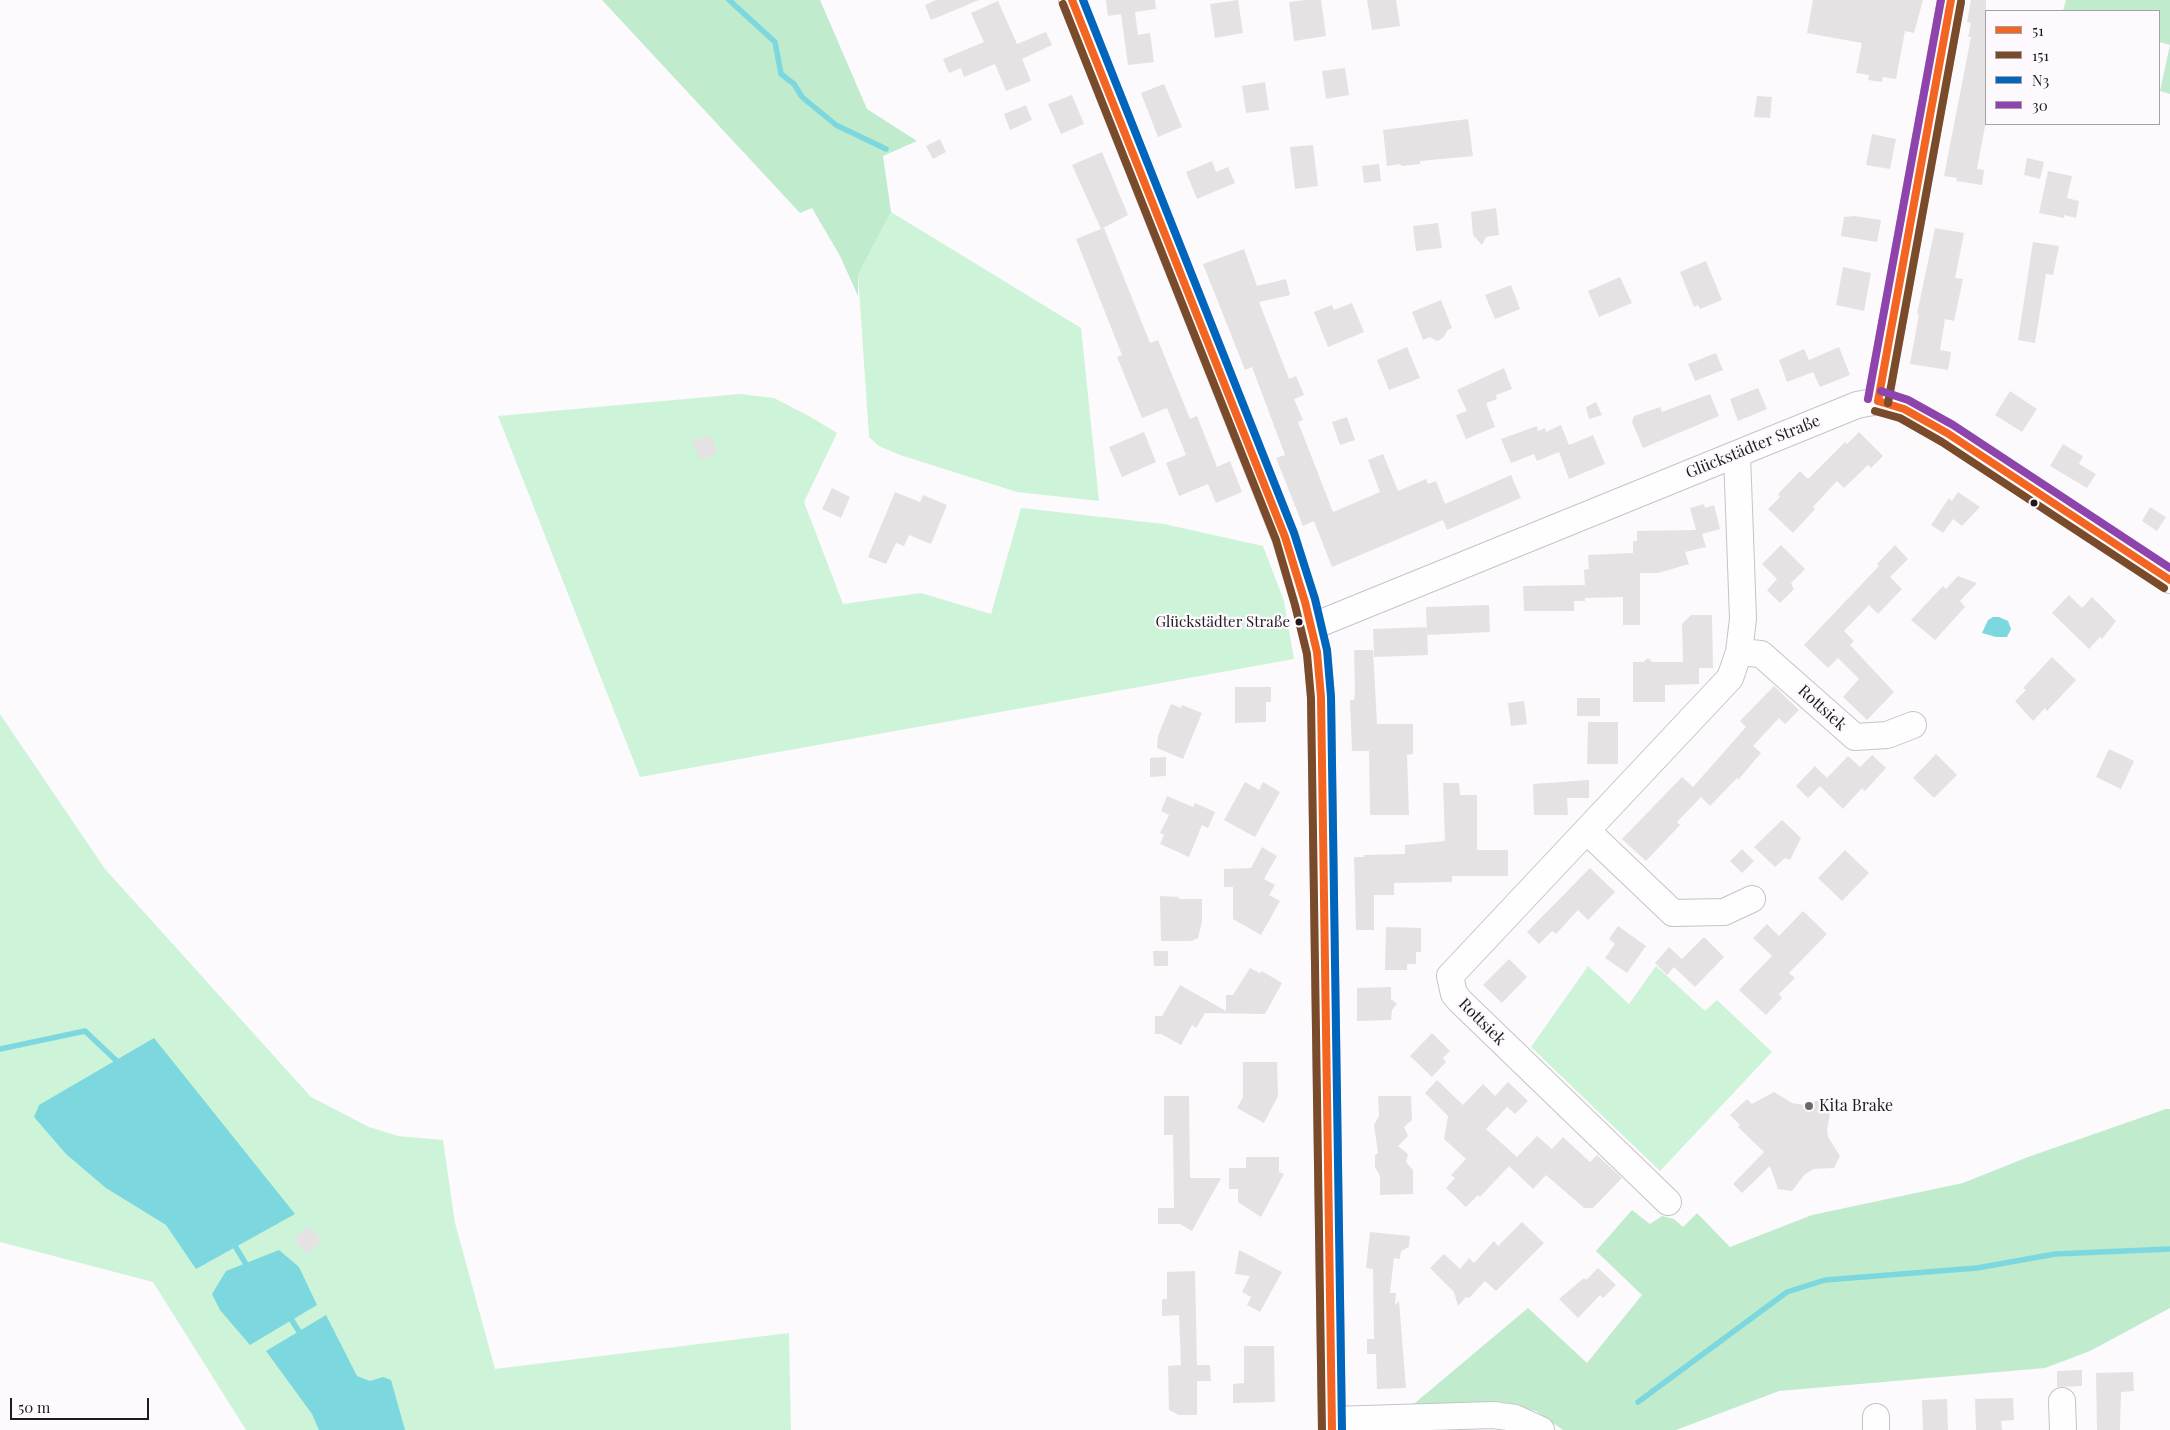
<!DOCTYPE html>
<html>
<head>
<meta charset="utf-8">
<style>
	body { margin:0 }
	#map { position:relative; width:2170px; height:1430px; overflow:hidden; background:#fcfafd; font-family:"Playfair Display",serif }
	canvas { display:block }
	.legend { position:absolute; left:1985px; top:10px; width:175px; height:115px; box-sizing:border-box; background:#fdf9fe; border:1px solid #a4a0a4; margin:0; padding:6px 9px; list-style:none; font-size:15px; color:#1e1a1e }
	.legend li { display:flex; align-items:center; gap:10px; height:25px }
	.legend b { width:25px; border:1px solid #a4a0a4 }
	.scale { position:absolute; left:10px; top:1398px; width:139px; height:22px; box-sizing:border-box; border:2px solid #1e1a1e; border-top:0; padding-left:6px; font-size:15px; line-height:18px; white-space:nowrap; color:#1e1a1e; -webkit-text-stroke:4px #fdf9fe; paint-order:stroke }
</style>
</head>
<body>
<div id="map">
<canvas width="2170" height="1430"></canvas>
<ul class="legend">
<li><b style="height:6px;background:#f26522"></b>51</li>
<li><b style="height:6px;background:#7a4b2a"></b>151</li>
<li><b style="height:6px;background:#0065bd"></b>N3</li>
<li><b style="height:6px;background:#8e44ad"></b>30</li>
</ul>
<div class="scale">50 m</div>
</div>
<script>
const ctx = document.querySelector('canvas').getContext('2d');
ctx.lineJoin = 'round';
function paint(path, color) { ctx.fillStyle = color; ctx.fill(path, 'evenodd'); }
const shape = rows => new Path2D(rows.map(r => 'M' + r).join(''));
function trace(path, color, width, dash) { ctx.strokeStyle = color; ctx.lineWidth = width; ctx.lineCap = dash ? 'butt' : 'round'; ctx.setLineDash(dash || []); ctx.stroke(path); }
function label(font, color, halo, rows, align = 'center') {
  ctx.font = font + ' "Playfair Display",serif'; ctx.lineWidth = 4.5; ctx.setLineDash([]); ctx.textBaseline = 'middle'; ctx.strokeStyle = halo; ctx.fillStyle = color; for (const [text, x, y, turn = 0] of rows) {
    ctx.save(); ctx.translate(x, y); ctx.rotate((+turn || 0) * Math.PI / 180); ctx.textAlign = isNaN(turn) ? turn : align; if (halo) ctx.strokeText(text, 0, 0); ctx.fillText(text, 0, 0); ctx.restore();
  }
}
const green = shape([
	[891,212,1081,328,1099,501,1017,492,900,455,879,446,869,437,858,275],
	[740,394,774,398,809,416,837,433,804,502,843,604,921,593,991,614,1021,508,1164,524,1263,546,1284,601,1294,659,640,777,498,416],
	[0,714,105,869,311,1097,369,1127,398,1136,443,1140,455,1223,495,1369,789,1333,791,1430,246,1430,153,1282,0,1242],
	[1588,966,1629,1004,1656,966,1705,1011,1717,1000,1772,1052,1660,1171,1531,1047]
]);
const forest = shape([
	[602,0,820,0,867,109,917,141,883,156,891,212,858,275,858,296,840,256,812,208,800,213],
	[2066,0,2170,0,2170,94,2160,91,2170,45,2159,42,2159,11,2063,11],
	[2166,1109,2170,1109,2170,1308,2090,1351,2045,1368,1779,1391,1676,1430,1563,1430,1536,1411,1509,1404,1409,1408,1528,1308,1587,1363,1642,1295,1596,1251,1632,1210,1650,1224,1662,1216,1674,1219,1683,1227,1697,1213,1730,1247,1812,1215,1963,1183,2028,1157]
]);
const water = shape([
	[1993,617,1999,617,2008,621,2011,629,2007,637,1996,637,1982,633,1988,620],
	[154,1038,295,1214,196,1269,166,1225,106,1188,66,1154,34,1117,39,1105],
	[279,1250,299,1267,317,1305,250,1345,220,1310,212,1294,226,1271],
	[326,1315,357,1376,370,1381,383,1377,391,1380,405,1430,319,1430,312,1414,266,1351]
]);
const stream = shape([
	[729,0,775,42,781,74,794,84,802,97,836,125,886,149],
	[0,1049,85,1031,120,1064],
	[232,1241,249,1269],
	[288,1314,303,1338],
	[1638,1402,1787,1292,1825,1280,1977,1268,2055,1254,2170,1249]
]);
const building = shape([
	[936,0,979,0,931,20,925,5],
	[1106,0,1155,0,1156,9,1135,12,1138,35,1150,33,1154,62,1128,65,1121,14,1108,16],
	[1238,0,1243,33,1215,38,1210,4],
	[1306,0,1321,0,1326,36,1294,41,1289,2],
	[1367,0,1396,0,1400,26,1372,30],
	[1813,0,1923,0,1914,33,1905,31,1896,79,1883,77,1882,82,1868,80,1869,75,1856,73,1862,43,1807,33],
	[1971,0,1986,0,1986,121,1977,169,1984,170,1982,185,1956,181,1957,178,1944,176,1971,37,1968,37,1971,23,1967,22],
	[998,1,1017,44,1046,32,1052,45,1022,59,1031,81,1006,91,995,64,964,77,961,68,949,73,943,59,984,42,971,13],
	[1345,68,1349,95,1326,99,1322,71],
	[1265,82,1269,110,1246,113,1242,86],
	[1164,84,1182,127,1158,137,1141,93],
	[1072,95,1084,124,1061,134,1048,104],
	[1757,96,1772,97,1770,118,1754,117],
	[1026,105,1032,120,1010,130,1004,114],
	[1468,119,1473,156,1420,161,1420,164,1402,166,1400,164,1387,166,1383,130],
	[1872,134,1896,139,1890,169,1866,165],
	[940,139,946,152,933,159,926,146],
	[1313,145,1318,186,1295,189,1290,147],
	[1102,152,1128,215,1101,229,1104,228,1150,343,1158,340,1190,419,1197,416,1217,467,1230,461,1242,492,1216,503,1208,484,1179,496,1166,463,1186,455,1167,408,1142,418,1117,357,1122,355,1076,239,1101,229,1072,165],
	[2027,158,2044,162,2040,179,2024,175],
	[1212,161,1216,172,1228,167,1235,183,1197,199,1186,172],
	[1379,164,1381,181,1364,183,1362,166],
	[2048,171,2072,176,2067,198,2079,201,2076,218,2064,215,2064,218,2039,213],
	[1496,208,1499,235,1486,237,1482,245,1473,235,1471,212],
	[1854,216,1881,220,1877,242,1841,236,1844,217],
	[1438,223,1442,248,1416,251,1413,226],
	[1935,228,1964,233,1955,278,1963,279,1954,321,1945,319,1940,350,1951,352,1948,370,1910,364,1919,314,1917,314],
	[2033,242,2059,246,2053,275,2046,274,2035,343,2018,340],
	[1244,249,1257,286,1286,279,1290,295,1259,302,1289,379,1296,376,1304,395,1294,399,1303,420,1298,422,1333,512,1380,492,1368,460,1383,454,1398,491,1426,479,1428,484,1436,481,1445,504,1511,475,1521,498,1447,530,1443,520,1332,567,1314,521,1303,526,1276,458,1285,455,1252,367,1245,370,1203,264],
	[1706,261,1722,300,1700,309,1698,305,1694,307,1680,272],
	[1843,267,1871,273,1864,311,1836,305],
	[1620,277,1632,303,1599,317,1588,291],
	[1511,285,1520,309,1495,319,1485,295],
	[1441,300,1452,328,1448,330,1443,338,1437,341,1430,337,1423,340,1412,312],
	[1352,303,1364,332,1328,347,1314,312,1332,305,1334,310],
	[1407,347,1420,378,1389,390,1377,360],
	[1839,347,1850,375,1820,387,1813,372,1787,382,1779,360,1804,349,1809,360],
	[1716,353,1723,370,1695,381,1688,364],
	[1504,368,1512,389,1496,395,1497,399,1486,403,1495,427,1466,439,1456,415,1467,411,1457,390],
	[1758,388,1767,409,1738,421,1730,399],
	[2010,391,2037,409,2022,432,1995,415],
	[1710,394,1719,416,1643,448,1632,422,1634,416,1660,407,1662,412],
	[1596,402,1602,415,1589,419,1586,407],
	[1347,417,1355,440,1340,445,1332,422],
	[1561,425,1569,445,1593,435,1605,464,1569,479,1559,452,1537,461,1534,454,1511,463,1501,439,1537,426,1538,431,1545,428,1546,432],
	[1144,432,1156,462,1122,477,1109,447],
	[1859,432,1883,456,1871,468,1868,465,1844,488,1837,481,1813,507,1815,509,1793,533,1768,509,1780,497,1778,494,1800,471,1808,479,1845,442,1847,444],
	[711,435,717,454,700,460,692,441],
	[2063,444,2083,456,2079,464,2096,474,2087,488,2050,466],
	[832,488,850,497,841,518,822,509],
	[895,492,920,502,923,495,947,505,931,544,909,535,904,546,896,543,886,564,868,557],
	[1958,492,1980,507,1962,526,1953,519,1943,533,1931,525,1949,498,1952,501],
	[1704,504,1705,508,1714,505,1720,529,1702,534,1706,547,1685,552,1689,564,1658,573,1640,573,1640,625,1623,625,1623,597,1585,598,1585,592,1585,601,1574,601,1574,611,1524,611,1523,586,1585,585,1584,570,1589,569,1588,555,1633,553,1633,541,1637,541,1637,531,1696,530,1690,508],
	[2150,507,2166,517,2157,531,2142,521],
	[1781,545,1805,569,1791,583,1794,589,1780,603,1767,590,1777,579,1762,564],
	[1895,545,1908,559,1890,577,1902,589,1878,614,1869,605,1844,631,1854,641,1850,645,1894,692,1867,720,1843,697,1859,679,1838,658,1828,668,1804,645,1879,566,1877,564],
	[1958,576,1977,583,1960,601,1965,607,1935,640,1911,620,1943,586,1946,589],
	[2069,595,2082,608,2092,597,2116,621,2102,639,2100,637,2089,649,2052,613],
	[1489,605,1490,632,1427,635,1426,607],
	[1691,615,1712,615,1713,668,1699,668,1699,684,1665,685,1665,702,1633,702,1633,662,1643,662,1648,658,1652,662,1683,662,1682,624],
	[1427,627,1428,655,1374,657,1373,629],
	[1354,650,1373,650,1377,724,1413,724,1413,754,1407,755,1409,815,1370,815,1369,751,1352,751,1350,700,1354,700,1355,691],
	[2052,657,2076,680,2047,711,2045,708,2033,721,2015,701,2026,690,2023,688],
	[1774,686,1799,710,1785,724,1779,718,1753,746,1761,753,1738,780,1737,778,1710,806,1701,797,1677,822,1680,825,1646,861,1622,839,1682,777,1693,787,1746,727,1740,721],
	[1235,687,1271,687,1271,702,1266,702,1266,722,1235,723],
	[1577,698,1600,698,1600,716,1577,716],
	[1524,701,1527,724,1511,726,1508,703],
	[1171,704,1181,708,1182,705,1202,713,1183,759,1157,748,1158,736],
	[1588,722,1618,722,1618,764,1587,764],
	[2109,749,2134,761,2121,789,2096,777],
	[1936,754,1957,775,1934,798,1913,778],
	[1872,755,1886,768,1865,791,1862,788,1843,809,1820,786,1808,798,1796,786,1815,766,1827,778,1848,756,1860,767],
	[1166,757,1166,776,1150,777,1150,758],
	[1589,780,1589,798,1567,798,1568,815,1534,815,1533,784],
	[1245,782,1259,790,1263,782,1280,792,1255,837,1224,820],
	[1443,783,1459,783,1460,795,1477,795,1477,850,1508,850,1508,876,1452,876,1452,882,1394,883,1394,895,1374,895,1374,930,1356,930,1354,857,1364,857,1364,855,1405,854,1405,845,1445,841],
	[1167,796,1193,807,1195,803,1215,812,1208,828,1202,825,1189,857,1160,844,1164,835,1160,833,1169,815,1161,811],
	[1782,820,1801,838,1790,860,1785,858,1775,867,1754,847],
	[1262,847,1277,856,1264,879,1275,885,1269,895,1280,901,1261,935,1233,919,1233,887,1224,887,1224,869,1251,868],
	[1742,849,1754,861,1742,873,1730,861],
	[1845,850,1869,873,1842,901,1818,878],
	[1590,868,1615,892,1588,920,1578,910,1556,934,1552,931,1539,944,1527,932],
	[1160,896,1179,897,1179,899,1202,899,1202,922,1198,938,1191,941,1161,941],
	[1803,911,1827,934,1789,973,1795,978,1779,994,1782,998,1766,1015,1739,990,1772,956,1753,938,1767,924,1779,936],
	[1618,926,1646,946,1627,973,1605,958,1615,944,1609,939],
	[1386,927,1421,928,1421,952,1416,952,1416,964,1407,964,1407,970,1385,970],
	[1704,937,1724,957,1695,987,1674,967,1667,975,1655,963,1669,947,1682,959,1678,963],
	[1153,951,1168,951,1168,966,1154,966],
	[1509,959,1527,977,1502,1003,1483,985],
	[1250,968,1260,973,1262,971,1282,983,1265,1014,1205,1013,1196,1028,1192,1025,1181,1045,1161,1034,1155,1034,1155,1016,1162,1016,1180,985,1226,1011,1226,995,1233,995],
	[1391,987,1391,999,1397,1004,1392,1010,1391,1020,1357,1021,1357,988],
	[1432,1033,1450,1051,1443,1058,1446,1062,1432,1077,1410,1056],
	[1243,1062,1277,1062,1278,1096,1264,1123,1237,1108,1243,1097],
	[1437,1080,1463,1105,1483,1084,1495,1096,1508,1082,1528,1101,1515,1114,1507,1107,1486,1129,1517,1157,1537,1136,1552,1149,1563,1137,1590,1162,1597,1155,1622,1178,1593,1208,1584,1208,1546,1175,1533,1189,1509,1166,1480,1197,1478,1195,1466,1207,1446,1188,1455,1178,1451,1175,1466,1159,1444,1139,1448,1116,1425,1093],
	[1774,1092,1792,1103,1804,1105,1822,1099,1831,1108,1827,1130,1828,1137,1840,1156,1834,1168,1814,1169,1805,1174,1792,1191,1778,1189,1770,1166,1742,1193,1733,1184,1764,1152,1738,1127,1740,1125,1730,1115,1747,1099,1752,1104],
	[1164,1096,1189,1096,1190,1178,1221,1178,1192,1231,1180,1224,1158,1224,1158,1208,1174,1208,1173,1135,1164,1135],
	[1378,1096,1411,1096,1412,1120,1404,1127,1408,1136,1398,1146,1408,1154,1406,1162,1413,1170,1413,1194,1380,1195,1380,1176,1375,1167,1375,1155,1378,1153,1374,1125,1379,1116],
	[1246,1157,1279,1157,1279,1172,1284,1174,1261,1217,1238,1202,1238,1189,1229,1189,1229,1168,1246,1168],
	[1522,1222,1544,1243,1496,1291,1485,1281,1469,1298,1466,1297,1458,1306,1454,1292,1430,1268,1444,1254,1460,1269,1469,1258,1474,1263,1494,1241,1498,1246],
	[309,1226,322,1241,307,1254,294,1239],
	[1370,1232,1410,1236,1409,1247,1401,1251,1400,1259,1394,1258,1390,1293,1396,1293,1395,1305,1399,1301,1406,1388,1377,1389,1376,1354,1367,1354,1367,1339,1374,1339,1373,1269,1366,1268],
	[1239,1250,1282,1272,1260,1312,1247,1305,1251,1297,1242,1292,1250,1276,1235,1274],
	[1598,1268,1616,1285,1603,1298,1600,1295,1578,1318,1559,1299,1584,1278,1586,1280],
	[1195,1271,1197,1365,1210,1365,1211,1381,1197,1381,1197,1415,1179,1415,1169,1410,1168,1366,1181,1365,1179,1315,1162,1316,1162,1299,1167,1299,1167,1272],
	[1244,1346,1274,1346,1275,1402,1233,1403,1233,1384,1244,1383],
	[2082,1370,2082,1386,2057,1387,2057,1371],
	[2133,1372,2134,1391,2121,1392,2120,1430,2097,1430,2096,1373],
	[2013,1398,2014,1420,2001,1421,2002,1430,1976,1430,1975,1399],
	[1947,1399,1948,1430,1923,1430,1922,1400]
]);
const minor = shape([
	[1072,0,1285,537,1305,602,1317,652,1321,697,1332,1430],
	[1878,401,1951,0],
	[1311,627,1857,405,1878,401,1904,409,1947,433,2170,580],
	[1739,652,1761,654,1855,737,1887,735,1913,725],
	[1587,831,1673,913,1724,912,1752,899],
	[1668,1202,1460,1001,1454,994,1450,976,1730,678,1739,652,1743,619,1737,454],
	[2062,1401,2063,1430],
	[1876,1417,1876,1430],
	[1332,1420,1493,1415,1515,1418,1541,1430]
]);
const bus1 = shape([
	[1072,0,1285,537,1305,602,1317,652,1321,697,1332,1430],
	[1878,401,1951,0],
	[1878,401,1904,409,1947,433,2170,580]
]);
const bus2 = shape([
	[1063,4,1276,540,1295,605,1307,654,1311,698,1322,1430],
	[1888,403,1961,2],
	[1875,411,1900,418,1942,442,2164,588]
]);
const bus3 = shape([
	[1083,0,1294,533,1315,599,1327,650,1331,697,1342,1430]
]);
const bus4 = shape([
	[1881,391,1908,400,1953,425,2170,568],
	[1868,399,1941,0]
]);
const markers = [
	[2034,503,4.5,"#1e1a1e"],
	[1299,622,4.5,"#1e1a1e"],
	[1809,1106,5,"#6c686c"]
];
const busNames = [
	["Glückstädter Straße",1290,622]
];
const streetNames = [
	["Glückstädter Straße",1753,447,-22],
	["Rottsiek",1822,708,42],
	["Rottsiek",1482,1022,45]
];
const poiNames = [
	["Kita Brake",1819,1106]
];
paint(green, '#cdf4d8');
paint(forest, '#c0ebcc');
paint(water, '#7cd8de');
trace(stream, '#7cd8de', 5.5);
paint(building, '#e5e2e4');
trace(minor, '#c6c3c6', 28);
trace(minor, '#fffeff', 26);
trace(bus1, '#f26522', 8);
trace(bus2, '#7a4b2a', 8);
trace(bus3, '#0065bd', 8);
trace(bus4, '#8e44ad', 8);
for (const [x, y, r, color] of markers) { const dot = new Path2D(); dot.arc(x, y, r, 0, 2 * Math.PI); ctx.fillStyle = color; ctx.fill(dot); trace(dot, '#fdf9fe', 2); }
label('15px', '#1e1a1e', '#fdf9fe', busNames, 'right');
label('16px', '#1e1a1e', '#fdf9fe', streetNames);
label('16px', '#1e1a1e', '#fdf9fe', poiNames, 'left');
</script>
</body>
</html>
